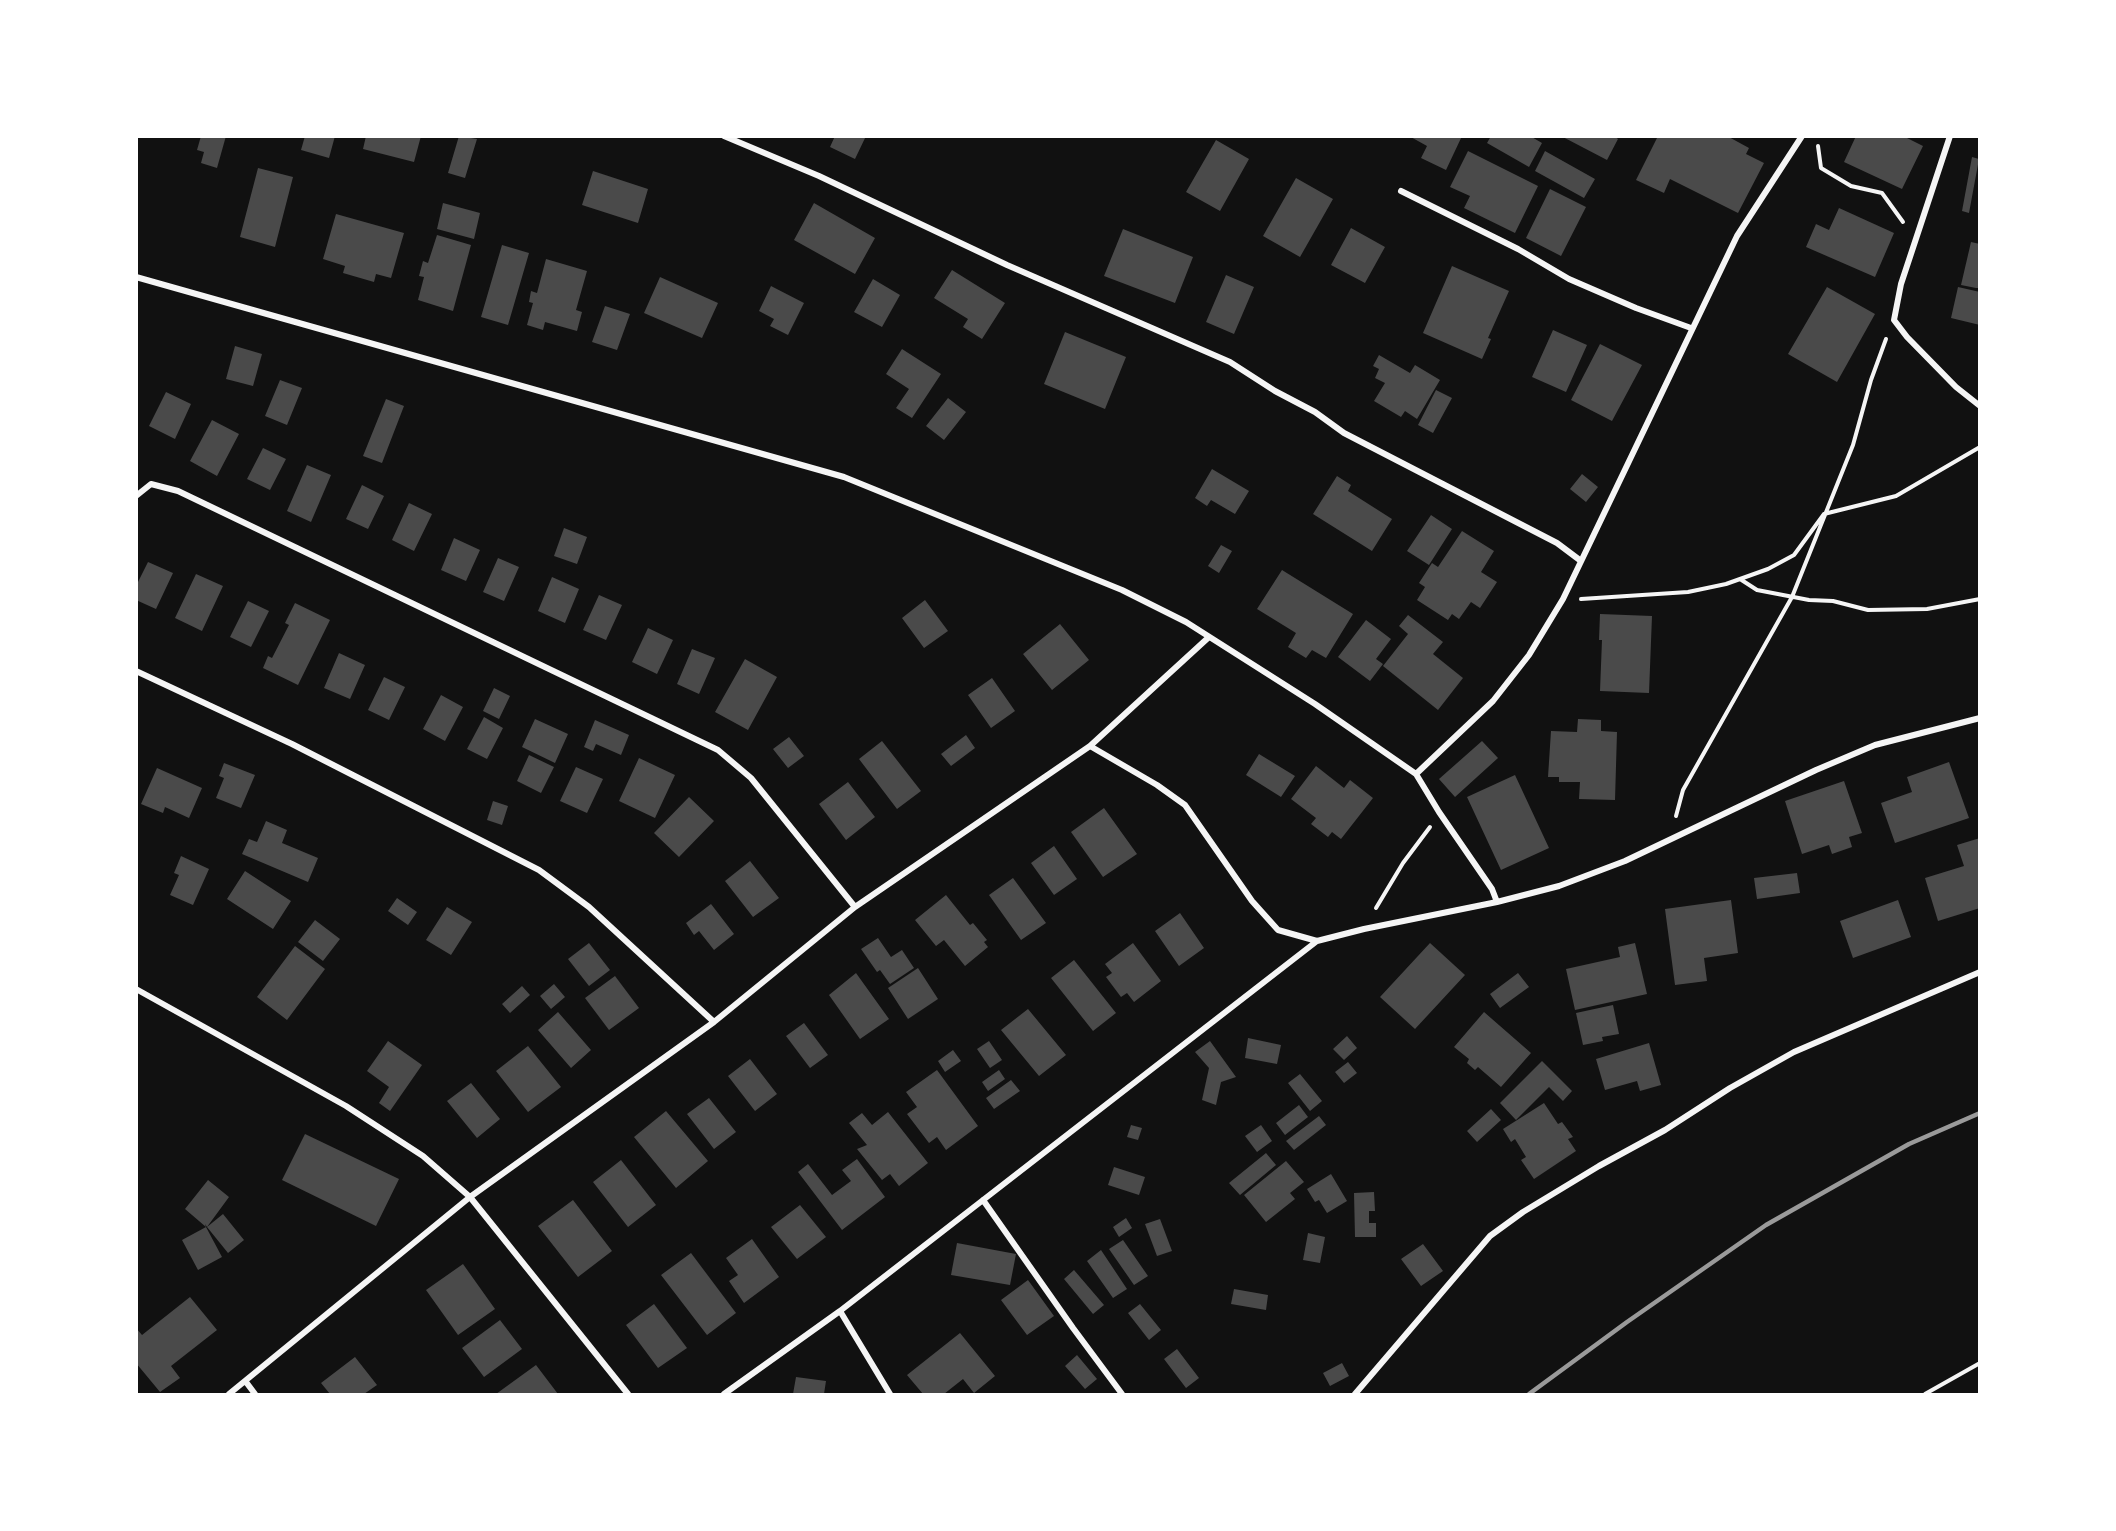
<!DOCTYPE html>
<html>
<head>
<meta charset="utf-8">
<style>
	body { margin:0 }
	#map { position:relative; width:2116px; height:1531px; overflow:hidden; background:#111; font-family:Barlow,sans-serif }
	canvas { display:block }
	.frame { position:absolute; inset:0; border:138px solid #fff; pointer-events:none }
</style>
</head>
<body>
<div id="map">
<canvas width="2116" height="1531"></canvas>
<div class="frame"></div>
</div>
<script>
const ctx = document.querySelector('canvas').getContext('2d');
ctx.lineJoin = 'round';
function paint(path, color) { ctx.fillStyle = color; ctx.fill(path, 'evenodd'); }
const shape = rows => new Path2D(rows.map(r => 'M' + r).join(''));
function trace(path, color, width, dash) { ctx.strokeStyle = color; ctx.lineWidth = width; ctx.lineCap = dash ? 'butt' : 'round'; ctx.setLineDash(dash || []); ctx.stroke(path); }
const building = shape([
	[201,136,226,136,217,168,201,163,204,152,197,150],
	[305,136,335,136,329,158,301,150],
	[366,136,421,136,414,162,363,149],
	[459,136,477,139,465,178,448,173],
	[835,136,866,136,855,159,830,147],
	[1409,136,1462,136,1446,170,1421,158,1427,146],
	[1491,136,1530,136,1542,143,1529,167,1487,143],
	[1561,136,1614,136,1618,139,1607,160],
	[1658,136,1727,136,1749,148,1746,154,1764,163,1738,213,1670,179,1664,193,1636,180],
	[1856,136,1903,136,1923,146,1902,189,1844,162],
	[1216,140,1249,159,1220,211,1186,192],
	[1468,151,1538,186,1515,233,1464,208,1470,196,1450,187],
	[1545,151,1595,179,1584,198,1535,171],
	[1972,157,1979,159,1969,213,1962,211],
	[258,168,293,177,275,247,240,237],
	[593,171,648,189,638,223,582,205],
	[1296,178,1333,199,1300,257,1263,236],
	[1550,189,1586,207,1561,256,1526,238],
	[443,203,480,213,474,239,437,229],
	[814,203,875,238,855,274,794,240],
	[1839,208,1894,233,1875,277,1806,247,1816,224,1829,230],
	[336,214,404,233,391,278,376,274,374,282,343,273,345,266,323,259],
	[1351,228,1385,247,1365,283,1331,265],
	[1123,229,1193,257,1175,303,1104,276],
	[437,235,471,245,453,311,418,300,424,277,419,276,423,261,428,263],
	[1971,242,1980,244,1980,288,1976,288,1961,285],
	[502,245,529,253,508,325,481,317],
	[546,259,587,271,576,310,582,312,577,331,545,322,543,330,527,325,533,303,529,302,531,291,537,293],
	[1452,266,1509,291,1488,338,1491,339,1482,359,1423,333],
	[952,270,1005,303,982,339,963,327,968,319,934,298],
	[1226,275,1254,287,1234,334,1206,322],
	[660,277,718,303,702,338,644,313],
	[873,279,900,295,882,327,854,312],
	[771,286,804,303,788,335,770,326,774,319,759,311],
	[1827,287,1875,314,1837,382,1788,354],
	[1958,287,1980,292,1980,325,1951,318],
	[605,306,630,314,617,350,592,342],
	[1553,330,1587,345,1566,392,1532,377],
	[1065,332,1126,357,1105,409,1044,384],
	[1600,344,1642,365,1612,421,1571,400],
	[235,346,262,354,253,386,226,379],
	[902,349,941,374,912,418,896,408,909,389,886,374],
	[1379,355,1410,373,1415,365,1440,380,1417,419,1405,411,1401,417,1374,401,1385,383,1375,378,1379,369,1373,366],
	[280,380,302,388,287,425,265,416],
	[1436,390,1452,398,1433,433,1418,425],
	[166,392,191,404,175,439,149,426],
	[948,398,966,412,944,440,926,426],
	[386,399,404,406,382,463,363,456],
	[212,420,239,434,217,476,190,461],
	[263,448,286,459,270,490,247,479],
	[307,465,331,475,311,522,287,511],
	[1212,469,1249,491,1235,514,1211,500,1207,506,1195,498],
	[1582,474,1598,487,1586,502,1570,489],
	[1337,476,1351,485,1348,491,1392,519,1372,551,1313,514],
	[362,485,384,496,368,529,346,519],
	[409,503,432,514,414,551,392,540],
	[1431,515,1452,529,1429,565,1407,551],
	[564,528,587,537,577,564,554,556],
	[1462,531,1494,551,1481,572,1497,582,1480,608,1471,602,1459,619,1452,614,1448,620,1417,600,1425,587,1419,583,1432,563,1438,567],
	[454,538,480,550,466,581,441,570],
	[1221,545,1232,551,1219,573,1208,566],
	[498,558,519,567,504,601,483,592],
	[148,562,173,573,156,609,136,600,136,586],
	[1282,570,1353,614,1326,658,1312,650,1306,658,1288,647,1296,633,1257,609],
	[196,574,223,586,202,631,175,618],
	[552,577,579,589,565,623,538,611],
	[599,595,622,605,606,640,583,630],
	[925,600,948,631,924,648,902,618],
	[248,601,269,611,251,647,230,637],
	[295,603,330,620,298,685,263,668,268,656,272,658,289,625,285,623],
	[1600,614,1652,616,1649,693,1600,691,1602,640,1599,640],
	[1408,615,1443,642,1433,654,1463,678,1438,710,1383,666,1408,634,1399,626],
	[1366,620,1391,639,1376,659,1383,664,1370,681,1338,657],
	[1060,624,1089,660,1052,690,1023,654],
	[648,628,673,640,657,674,632,662],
	[692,649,715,658,699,694,677,684],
	[339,653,365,665,350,699,324,688],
	[745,659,777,677,748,730,715,712],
	[384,677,405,687,389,720,368,710],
	[992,678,1015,711,991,728,968,695],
	[494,688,510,696,499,719,483,711],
	[441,695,463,707,445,741,423,729],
	[484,717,503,728,487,759,467,749],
	[535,719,568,734,555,763,522,747],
	[1578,719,1601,720,1601,731,1617,732,1615,800,1579,799,1580,782,1559,782,1559,777,1548,777,1551,731,1577,732],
	[595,720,629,735,621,755,596,744,593,751,584,747],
	[966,735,975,748,951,766,941,754],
	[789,737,804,756,788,768,773,749],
	[882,741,921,791,897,809,859,759],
	[1482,741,1498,758,1455,797,1439,779],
	[1259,754,1295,776,1281,797,1246,775],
	[529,755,554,767,541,793,517,781],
	[639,758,675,775,655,818,619,801],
	[1949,762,1969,818,1895,843,1881,803,1912,792,1907,777],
	[224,763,255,775,241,808,216,798,224,778,219,776],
	[1316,766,1344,788,1350,780,1373,798,1341,839,1332,832,1328,837,1311,824,1316,818,1291,799],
	[576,767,603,779,587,813,560,801],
	[157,768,202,788,189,818,165,807,163,813,141,804],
	[1515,775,1549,848,1501,870,1467,797],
	[1844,781,1862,833,1849,837,1852,847,1832,854,1829,845,1802,854,1785,801],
	[848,782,875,817,846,840,819,804],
	[689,797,714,821,679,857,654,833],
	[493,801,508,806,502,825,487,820],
	[1104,808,1137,854,1103,877,1071,832],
	[266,821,287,830,282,843,318,858,308,882,242,854,249,839,257,842],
	[1980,838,1980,908,1938,921,1925,878,1964,866,1957,845],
	[1054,846,1077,879,1054,895,1031,863],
	[181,856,209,869,193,905,170,895,179,875,174,873],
	[750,861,779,898,753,917,725,881],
	[245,871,291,901,273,929,227,899],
	[1797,873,1800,893,1757,899,1754,878],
	[1013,878,1046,923,1021,940,989,895],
	[946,895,970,925,973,923,987,940,984,942,988,947,965,966,944,940,936,946,915,920],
	[397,898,417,912,408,925,388,911],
	[1731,900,1738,953,1704,958,1707,981,1675,985,1665,909],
	[1898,900,1911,937,1853,958,1840,921],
	[711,904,734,934,714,950,699,931,694,935,686,923],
	[447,907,472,922,451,955,426,940],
	[1180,913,1204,948,1179,966,1155,931],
	[315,920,340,939,323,961,298,942],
	[878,938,891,957,902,950,914,968,890,984,880,970,877,972,861,949],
	[589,943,610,970,589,986,568,959],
	[1133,943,1161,981,1134,1002,1127,993,1121,997,1106,977,1112,973,1105,964],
	[1430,943,1465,975,1415,1029,1380,997],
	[1635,943,1647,994,1575,1010,1566,969,1620,957,1618,947],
	[295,946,325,969,287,1020,257,997],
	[1074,960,1116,1013,1093,1031,1051,978],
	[918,968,938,999,908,1019,888,988],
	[856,973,889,1019,860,1039,829,995],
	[1518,973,1529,987,1500,1008,1490,994],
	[615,976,639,1008,609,1030,585,998],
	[554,984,565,997,551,1009,540,996],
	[522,986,530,995,510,1013,502,1004],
	[1613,1005,1619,1034,1602,1037,1603,1041,1583,1045,1576,1013],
	[1028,1009,1066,1055,1039,1076,1001,1030],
	[558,1012,591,1050,571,1068,538,1030],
	[1484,1012,1531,1053,1501,1087,1478,1067,1475,1070,1467,1063,1469,1059,1454,1047],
	[804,1023,828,1055,810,1068,786,1036],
	[1347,1036,1357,1048,1344,1060,1333,1049],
	[1248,1038,1281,1045,1277,1064,1245,1058],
	[388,1041,422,1065,390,1111,379,1103,389,1087,367,1071],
	[989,1041,1002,1060,990,1068,977,1049],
	[1210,1041,1236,1077,1221,1082,1216,1105,1202,1100,1209,1068,1195,1052],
	[1649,1043,1661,1085,1640,1091,1637,1081,1605,1090,1596,1059],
	[528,1046,561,1087,528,1112,496,1071],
	[953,1050,961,1061,945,1072,938,1061],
	[750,1059,777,1094,755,1111,728,1076],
	[1542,1061,1572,1091,1563,1101,1549,1087,1516,1120,1500,1103],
	[1348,1062,1357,1073,1344,1083,1335,1072],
	[937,1070,978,1126,946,1150,937,1137,929,1143,907,1114,917,1107,906,1092],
	[999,1070,1005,1079,988,1091,982,1082],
	[1300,1074,1322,1101,1310,1111,1288,1083],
	[1011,1080,1020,1091,994,1109,986,1098],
	[471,1083,500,1119,477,1138,447,1101],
	[709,1098,736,1132,714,1149,687,1114],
	[1544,1103,1558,1124,1562,1122,1573,1137,1568,1139,1576,1151,1534,1179,1521,1160,1526,1157,1515,1139,1511,1142,1503,1129],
	[1299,1105,1308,1117,1285,1135,1276,1123],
	[1491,1109,1501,1120,1477,1142,1467,1131],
	[666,1111,708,1161,676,1188,634,1137],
	[888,1112,928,1163,899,1186,890,1174,882,1180,857,1149,867,1145,849,1123,862,1113,872,1125],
	[1319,1116,1326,1125,1294,1150,1286,1141],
	[1131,1125,1142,1128,1138,1140,1127,1137],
	[1261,1125,1272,1141,1257,1152,1245,1136],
	[305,1134,399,1179,376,1226,282,1180],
	[1266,1153,1276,1165,1240,1195,1229,1183],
	[857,1159,885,1197,842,1230,798,1172,808,1164,832,1195,851,1181,842,1170],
	[621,1160,656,1205,628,1227,593,1182],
	[1286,1161,1304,1182,1290,1193,1295,1199,1266,1222,1244,1195],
	[1114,1167,1145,1177,1139,1195,1108,1185],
	[1331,1174,1347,1201,1327,1213,1319,1200,1315,1202,1307,1189],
	[208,1180,229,1197,207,1227,205,1224,206,1227,185,1209],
	[1374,1192,1375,1211,1369,1211,1369,1223,1376,1223,1376,1237,1355,1237,1354,1193],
	[573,1200,612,1251,578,1277,538,1226],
	[800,1205,826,1237,797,1259,771,1227],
	[223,1214,244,1240,228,1253,207,1227],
	[1126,1218,1132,1228,1119,1237,1113,1227],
	[1160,1219,1172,1251,1157,1256,1145,1224],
	[206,1227,222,1257,198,1270,182,1240],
	[1308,1233,1325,1237,1320,1263,1303,1260],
	[752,1239,779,1277,744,1303,729,1281,738,1275,726,1258],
	[1123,1240,1148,1276,1134,1285,1109,1249],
	[957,1243,1016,1254,1010,1285,951,1275],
	[1423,1244,1443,1271,1421,1286,1401,1259],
	[1101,1250,1127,1289,1113,1298,1087,1261],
	[691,1253,736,1313,707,1335,661,1275],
	[463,1264,495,1309,458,1335,426,1290],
	[1074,1270,1104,1305,1093,1314,1064,1279],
	[1028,1280,1054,1316,1027,1335,1001,1300],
	[1234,1289,1268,1295,1266,1310,1231,1304],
	[190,1297,217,1330,171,1366,180,1378,160,1392,136,1363,136,1328,142,1335],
	[654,1304,687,1348,658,1368,626,1325],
	[1140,1304,1161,1330,1149,1340,1128,1313],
	[500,1320,522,1349,484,1377,462,1348],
	[960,1333,995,1376,974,1393,963,1379,944,1394,923,1394,907,1375],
	[1177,1349,1199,1378,1186,1388,1164,1359],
	[1077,1355,1097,1379,1085,1389,1065,1366],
	[355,1357,377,1385,364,1394,330,1394,321,1383],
	[1342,1363,1349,1376,1330,1386,1323,1373],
	[536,1365,558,1394,496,1394],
	[796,1377,826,1381,824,1394,793,1394]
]);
const path = shape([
	[1818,146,1821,168,1851,186,1882,193,1903,222],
	[1740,579,1757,590,1809,600,1833,601,1868,610,1927,609,1980,599],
	[1581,599,1688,592,1726,584,1768,569,1794,555,1824,514,1896,496,1980,447],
	[1676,816,1683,790,1792,597,1853,445,1871,380,1886,339],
	[1376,908,1403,863,1430,827],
	[1925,1394,1980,1363]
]);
const minor = shape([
	[724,136,819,176,1007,265,1230,362,1275,391,1315,412,1344,433,1557,543,1581,561],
	[1950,136,1901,284,1894,320,1907,337,1956,387,1980,406],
	[1401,191,1518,249,1569,279,1636,308,1691,328],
	[136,277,844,477,1122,590,1186,622,1315,704,1416,774,1439,812,1492,889,1497,902],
	[136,496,151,484,178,491,718,750,751,778,855,907],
	[136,671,292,744,539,870,589,907,714,1022,855,907,1090,746,1209,637],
	[1416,774,1493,701,1529,655,1563,599,1737,236,1802,136],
	[1317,941,1364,929,1497,902,1559,886,1625,861,1816,770,1875,745,1980,718],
	[136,989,346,1106,423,1156,470,1197,714,1022],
	[983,1200,1073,1328,1122,1394],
	[840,1311,890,1394],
	[246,1382,255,1394],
	[229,1394,470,1197,628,1394],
	[724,1394,840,1311,1317,941,1278,930,1252,901,1185,805,1157,785,1090,746],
	[1355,1394,1490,1236,1523,1212,1599,1166,1665,1130,1730,1088,1794,1052,1980,972]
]);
const rail = shape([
	[1529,1394,1627,1322,1766,1225,1909,1144,1980,1113]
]);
paint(building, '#4a4a4a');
trace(path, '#f5f5f5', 4);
trace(minor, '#f5f5f5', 6);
trace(rail, '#9a9a9a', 4.5);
</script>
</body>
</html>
